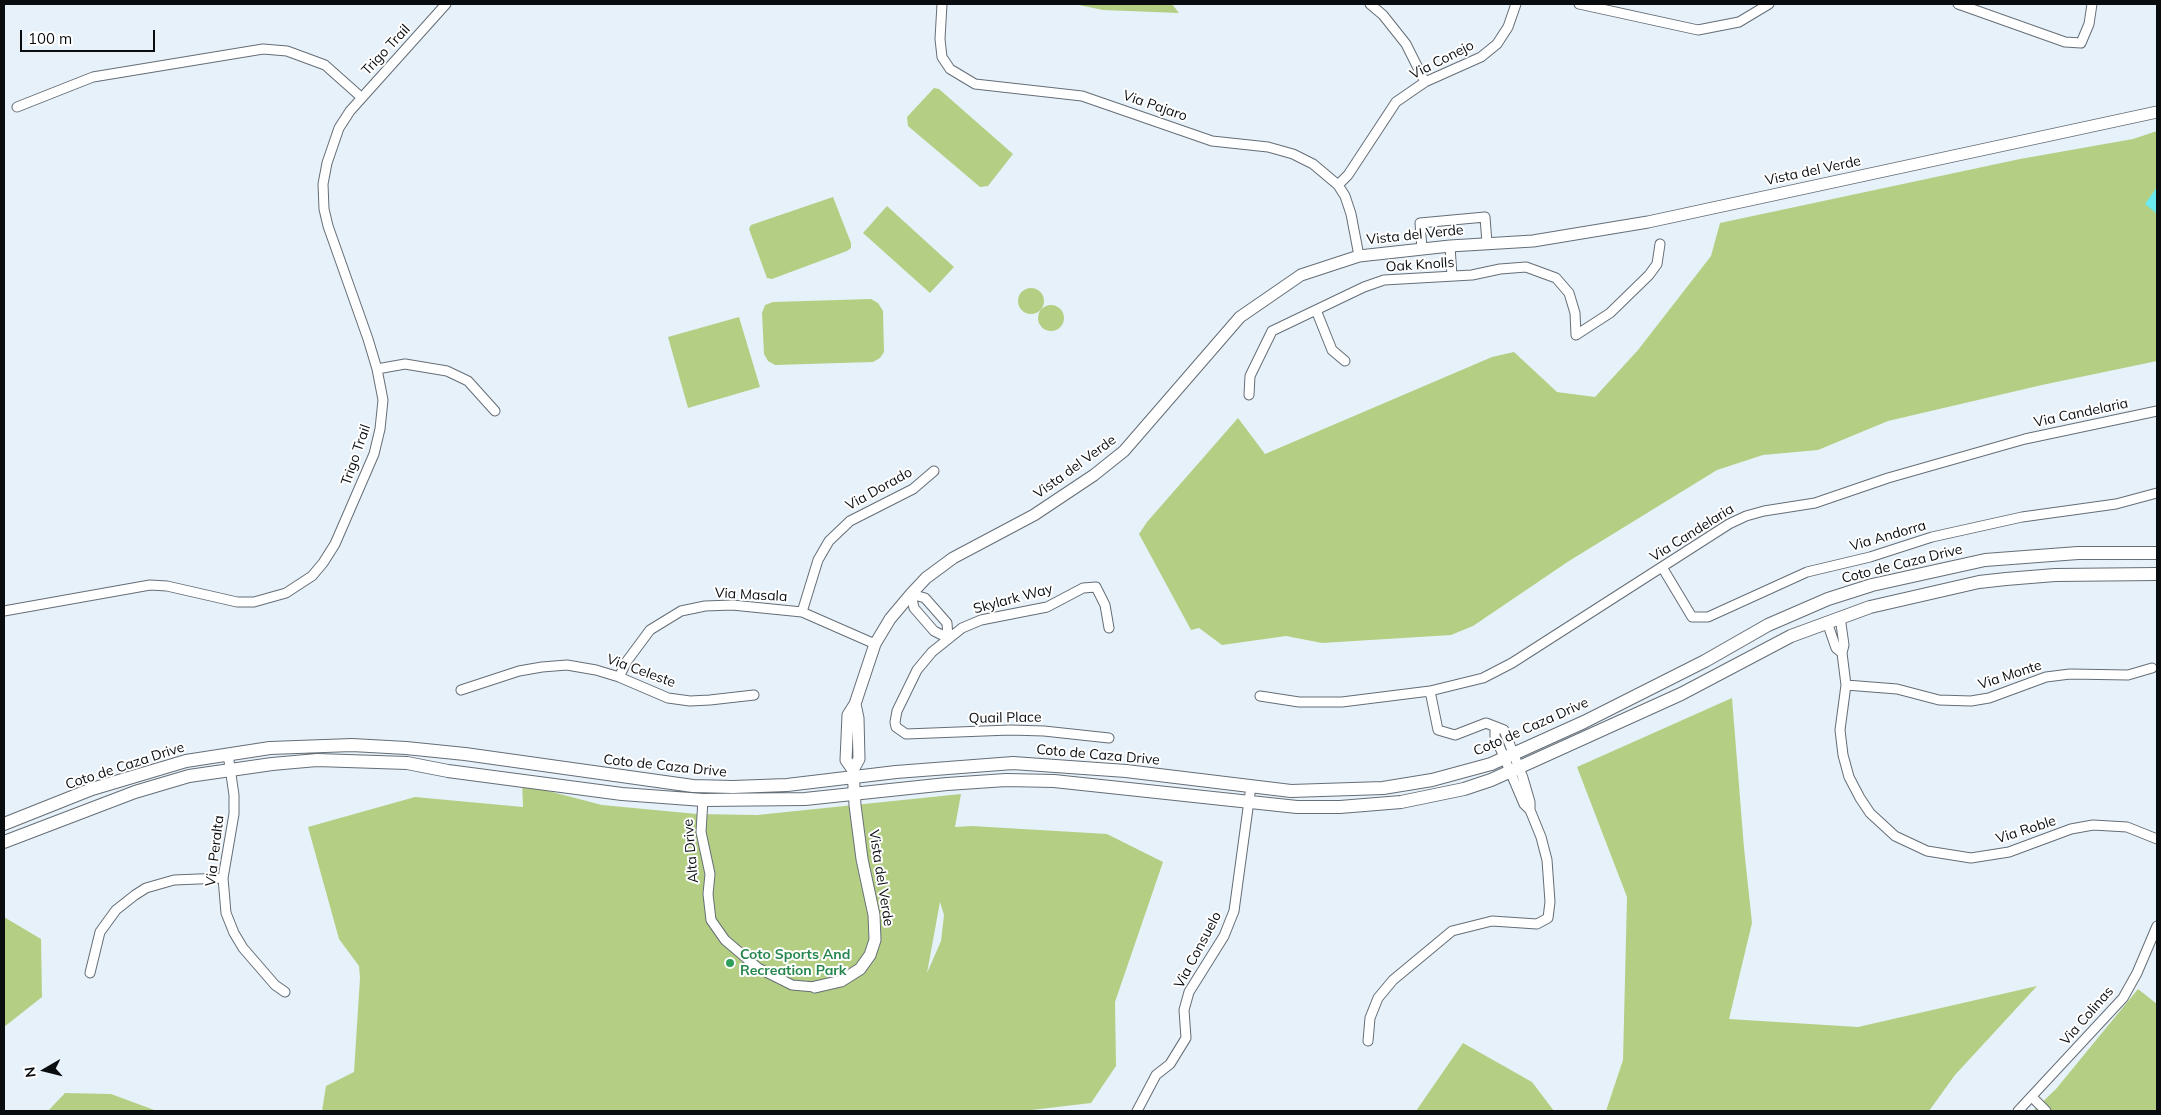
<!DOCTYPE html>
<html>
<head>
<meta charset="utf-8">
<style>
	body { margin:0 }
	#map { position:relative; width:2161px; height:1115px; overflow:hidden; background:#e7f1fa; font-family:Mulish,sans-serif }
	canvas { display:block }
	.frame { position:absolute; inset:0; border:5px solid #0a0d10; pointer-events:none }
	.north { position:absolute; left:20px; top:1045px; width:50px; height:50px; -webkit-text-stroke:4px #fff; paint-order:stroke; rotate:262deg; font-size:14px; font-weight:700; line-height:20px; text-align:center; color:#0a0d10 }
	.north::after { content:''; display:block; margin:auto; width:18px; height:22px; background:#0a0d10; clip-path:polygon(50% 0,100% 100%,50% 72%,0 100%) }
	.scale { position:absolute; left:20px; top:30px; width:135px; height:22px; box-sizing:border-box; border:2px solid #0a0d10; border-top:0; padding-left:6px; font-size:15px; line-height:18px; white-space:nowrap; color:#0a0d10; -webkit-text-stroke:4px #fff; paint-order:stroke }
</style>
</head>
<body>
<div id="map">
<canvas width="2161" height="1115"></canvas>
<div class="frame"></div>
<div class="north">N</div>
<div class="scale">100 m</div>
</div>
<script>
const ctx = document.querySelector('canvas').getContext('2d');
ctx.lineJoin = 'round';
function paint(path, color) { ctx.fillStyle = color; ctx.fill(path, 'evenodd'); }
const shape = rows => new Path2D(rows.map(r => 'M' + r).join(''));
function trace(path, color, width, dash) { ctx.strokeStyle = color; ctx.lineWidth = width; ctx.lineCap = dash ? 'butt' : 'round'; ctx.setLineDash(dash || []); ctx.stroke(path); }
function label(font, color, halo, rows, align = 'center') {
  ctx.font = font + ' Mulish,sans-serif'; ctx.lineWidth = 4; ctx.setLineDash([]); ctx.textBaseline = 'middle'; ctx.strokeStyle = halo; ctx.fillStyle = color; for (const [text, x, y, turn = 0] of rows) {
    ctx.save(); ctx.translate(x, y); ctx.rotate((+turn || 0) * Math.PI / 180); ctx.textAlign = isNaN(turn) ? turn : align; if (halo) ctx.strokeText(text, 0, 0); ctx.fillText(text, 0, 0); ctx.restore();
  }
}
const green = shape([
	[1074,4,1172,4,1179,13,1103,10],
	[934,88,939,89,1013,154,988,186,980,187,908,126,907,117],
	[2157,131,2157,361,2042,385,1888,421,1818,450,1763,455,1717,470,1569,561,1473,626,1451,635,1322,643,1286,636,1222,645,1199,628,1191,630,1139,534,1147,522,1238,418,1265,454,1492,357,1514,352,1557,392,1595,397,1638,350,1711,256,1720,223,2020,159,2133,139],
	[833,197,851,243,851,248,847,251,772,279,767,278,749,229,751,225],
	[887,206,954,267,930,293,863,233],
	'1018 301a13 13 0 1 1 26 0a13 13 0 1 1-26 0Z',
	[871,299,878,303,883,311,884,352,880,358,873,362,775,365,768,361,764,354,762,313,765,305,773,302],
	'1038 318a13 13 0 1 1 26 0a13 13 0 1 1-26 0Z',
	[739,317,760,387,688,408,668,337],
	[1732,698,1744,848,1752,923,1729,1019,1858,1027,2037,986,1955,1075,1929,1111,1606,1111,1623,1060,1627,897,1577,767],
	[522,782,533,787,602,805,697,814,757,815,961,794,955,827,972,826,1107,834,1163,862,1115,1002,1116,1066,1091,1103,1023,1111,322,1111,326,1086,354,1072,360,978,359,966,339,939,308,827,415,797,523,807],
	[940,902,944,915,941,941,927,973],
	[4,917,41,939,42,997,4,1027],
	[2138,989,2157,1004,2157,1109,2154,1111,2033,1111,2056,1089],
	[1463,1043,1532,1082,1554,1111,1416,1111],
	[65,1093,111,1094,157,1111,48,1111]
]);
const water = shape([
	[2157,187,2157,213,2156,213,2145,204]
]);
const minor = shape([
	[942,4,940,39,942,57,950,69,975,84,1082,96,1212,141,1268,147,1293,154,1313,164,1338,185,1345,196,1351,214,1359,256],
	[1370,4,1383,15,1406,44,1425,82],
	[1579,4,1698,30,1739,22,1769,4],
	[1958,4,2065,42,2081,43,2089,24,2092,4],
	[17,107,93,77,263,49,287,51,325,65,361,97],
	[1338,185,1348,175,1396,102,1425,82,1481,57,1497,44,1508,27,1516,4],
	[1450,246,1452,276],
	[1422,249,1420,223,1485,217,1487,243],
	[1316,310,1332,350,1345,361],
	[1576,335,1610,313,1649,275,1657,264,1660,244],
	[377,369,405,364,447,371,468,381,495,411],
	[1249,395,1250,376,1272,331,1364,287,1384,280,1472,275,1500,269,1526,267,1556,278,1569,293,1575,313,1576,335],
	[1662,567,1692,617,1708,617,1807,572,1870,557,1932,537,2022,517,2116,504,2157,493],
	[911,594,925,598,947,623,948,638,934,631,914,608,911,594],
	[4,611,150,585,167,586,237,602,254,602,286,593,312,576,323,563,335,544,374,454,380,429,383,400,377,369,368,339,328,226,324,209,323,184,327,163,339,128,350,111,446,4],
	[802,612,818,560,829,541,850,521,913,489,934,471],
	[1840,617,1844,645,1842,653,1846,685,1840,730,1843,755,1849,777,1860,798,1870,813,1895,836,1927,851,1971,858,2009,852,2071,829,2093,825,2127,827,2157,839],
	[1827,622,1836,648,1842,653],
	[1109,628,1105,605,1096,587,1083,588,1047,607,981,620,962,628,932,652,917,670,897,711,895,722,896,727,906,734,1010,730,1044,731,1109,738],
	[619,677,627,661,650,630,681,611,705,606,732,605,802,612,875,644],
	[1846,685,1897,689,1939,700,1971,701,1989,698,2046,677,2070,674,2128,675,2152,668],
	[461,690,519,671,542,667,567,665,596,670,619,677,668,698,690,701,710,700,754,695],
	[1260,696,1299,702,1342,702,1430,691,1483,678,1512,663,1729,524,1746,516,1764,511,1815,503,1888,478,2025,439,2157,411],
	[1495,727,1495,736,1524,804,1530,810],
	[228,754,234,795,234,814,223,878,226,913,234,933,243,948,275,985,285,992],
	[703,800,701,832,710,874,708,894,711,920,725,940,758,968,792,985,815,987],
	[90,973,100,932,116,910,135,895,146,888,174,880,223,878],
	[1368,1041,1370,1018,1378,998,1393,980,1452,931,1492,921,1537,924,1548,918,1550,902,1547,860,1541,837,1530,810,1530,802,1523,778,1504,730,1486,723,1455,735,1438,730,1430,691],
	[2033,1098,2046,1111],
	[1137,1111,1156,1075,1170,1064,1186,1038,1184,1010,1189,992,1224,936,1234,911,1251,786],
	[2018,1111,2123,998,2137,973,2157,926]
]);
const tertiary = shape([
	[853,770,846,760,848,715,855,704,875,644,890,619,911,594,926,578,953,558,1034,515,1094,475,1124,451,1240,317,1301,275,1359,256,1450,246,1533,241,1648,222,2157,112],
	[815,987,841,981,860,969,870,955,875,940,874,915,862,859,855,805,853,770,859,759,858,718,855,704]
]);
const secondary = shape([
	[4,824,92,789,186,761,270,748,352,745,406,748,465,754,693,786,733,787,787,785,896,772,1013,763,1126,771,1291,791,1383,788,1432,780,1491,764,1584,722,1705,661,1768,625,1828,599,1872,585,1985,560,2078,553,2157,553],
	[4,842,135,792,189,776,272,764,317,760,407,763,448,771,622,794,703,800,805,799,947,784,1006,780,1054,781,1297,807,1340,807,1401,802,1464,789,1491,780,1681,694,1791,636,1870,607,1979,582,2006,579,2055,575,2157,574]
]);
const markers = [
	[730,963,5,"#2e9e5b"]
];
const streetNames = [
	["Trigo Trail",386,50,-47],
	["Via Conejo",1442,60,-27],
	["Via Pajaro",1155,106,19],
	["Vista del Verde",1813,171,-12],
	["Vista del Verde",1415,235,-6],
	["Oak Knolls",1420,265,-4],
	["Via Candelaria",2081,413,-12],
	["Trigo Trail",356,455,-71],
	["Vista del Verde",1075,467,-36],
	["Via Dorado",879,489,-29],
	["Via Candelaria",1692,533,-32],
	["Via Andorra",1888,536,-16],
	["Coto de Caza Drive",1902,564,-14],
	["Via Masala",751,595,3],
	["Skylark Way",1013,599,-15],
	["Via Celeste",641,671,20],
	["Via Monte",2010,675,-18],
	["Quail Place",1005,718,-1],
	["Coto de Caza Drive",1531,727,-24],
	["Coto de Caza Drive",1098,755,5],
	["Coto de Caza Drive",125,766,-18],
	["Coto de Caza Drive",665,766,6],
	["Via Roble",2026,830,-18],
	["Via Peralta",215,851,-83],
	["Alta Drive",691,851,-95],
	["Vista del Verde",881,878,81],
	["Via Consuelo",1198,950,-62],
	["Via Colinas",2087,1016,-49]
];
const leisureNames = [
	["Coto Sports And",740,955],
	["Recreation Park",740,971]
];
paint(green, '#b4cf84');
paint(water, '#6aeaee');
trace(minor, '#656e76', 11);
trace(tertiary, '#656e76', 13);
trace(secondary, '#656e76', 14);
trace(minor, '#fff', 9);
trace(tertiary, '#fff', 11);
trace(secondary, '#fff', 12);
for (const [x, y, r, color] of markers) { const dot = new Path2D(); dot.arc(x, y, r, 0, 2 * Math.PI); ctx.fillStyle = color; ctx.fill(dot); trace(dot, '#fff', 2); }
label('14px', '#0a0d10', '#fff', streetNames);
label('bold 14px', '#27864d', '#fff', leisureNames, 'left');
</script>
</body>
</html>
